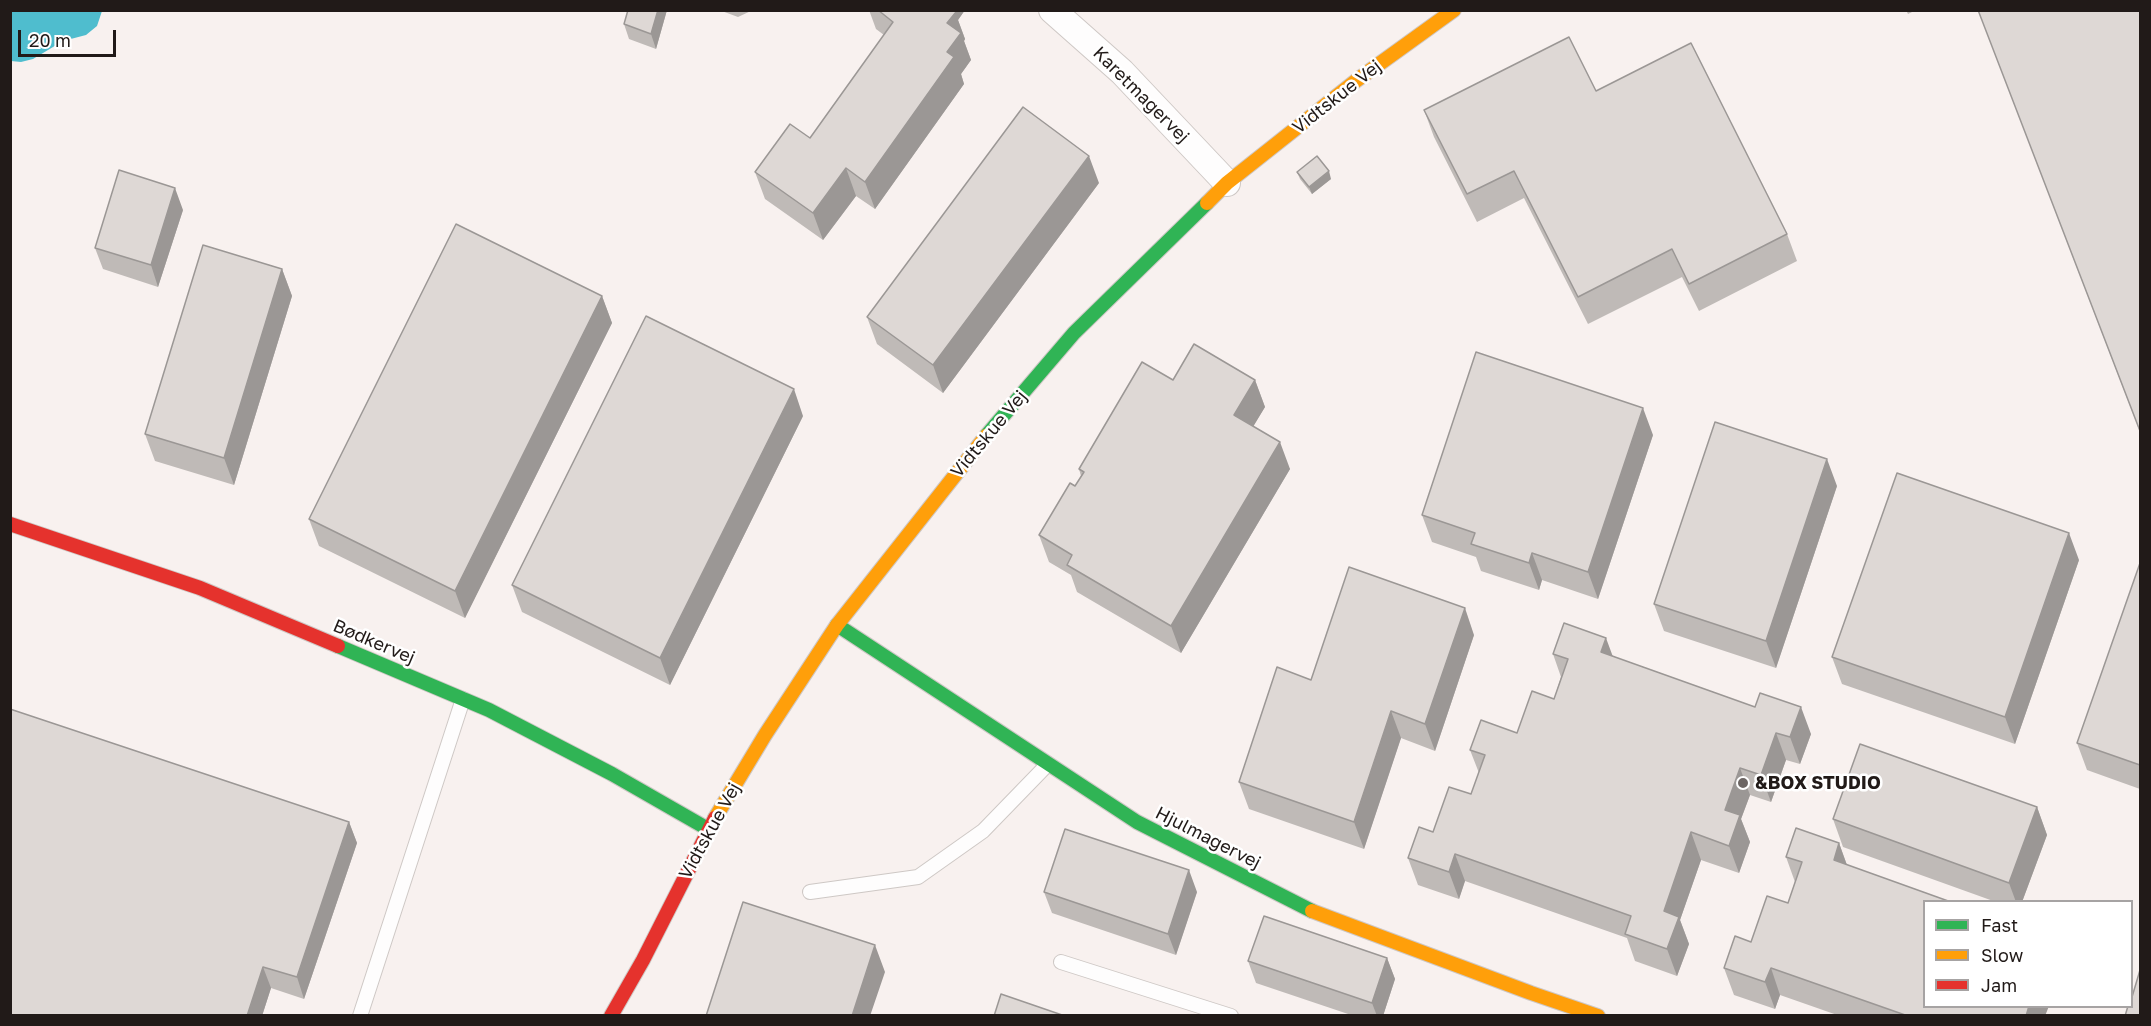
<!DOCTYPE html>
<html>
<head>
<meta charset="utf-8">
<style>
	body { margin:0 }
	#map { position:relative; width:2151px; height:1026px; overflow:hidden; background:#f8f1ef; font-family:"Golos Text",sans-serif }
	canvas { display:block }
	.frame { position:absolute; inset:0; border:12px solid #211a18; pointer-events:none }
	.legend { position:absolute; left:1923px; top:900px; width:210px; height:108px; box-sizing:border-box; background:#fff; border:2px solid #a6a3a3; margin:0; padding:8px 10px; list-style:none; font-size:18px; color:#211a18 }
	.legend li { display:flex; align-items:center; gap:12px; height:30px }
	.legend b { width:30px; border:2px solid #a6a3a3 }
	.scale { position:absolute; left:18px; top:30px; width:98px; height:27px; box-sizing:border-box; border:3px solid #211a18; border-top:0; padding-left:8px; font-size:18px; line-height:21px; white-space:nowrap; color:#211a18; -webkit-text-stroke:4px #fff; paint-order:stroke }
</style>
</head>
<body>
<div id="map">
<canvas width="2151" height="1026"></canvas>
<div class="frame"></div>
<ul class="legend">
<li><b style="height:8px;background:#30b455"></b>Fast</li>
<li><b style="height:8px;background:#ff9f0a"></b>Slow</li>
<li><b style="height:8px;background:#e5322d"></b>Jam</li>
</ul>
<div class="scale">20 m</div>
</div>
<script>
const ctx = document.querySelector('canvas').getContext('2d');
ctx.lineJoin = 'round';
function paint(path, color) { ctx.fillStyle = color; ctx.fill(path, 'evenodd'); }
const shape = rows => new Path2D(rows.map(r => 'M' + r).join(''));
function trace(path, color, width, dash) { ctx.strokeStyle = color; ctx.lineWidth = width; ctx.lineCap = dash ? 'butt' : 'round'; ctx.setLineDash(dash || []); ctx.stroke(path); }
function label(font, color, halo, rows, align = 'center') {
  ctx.font = font + ' "Golos Text",sans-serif'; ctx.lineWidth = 5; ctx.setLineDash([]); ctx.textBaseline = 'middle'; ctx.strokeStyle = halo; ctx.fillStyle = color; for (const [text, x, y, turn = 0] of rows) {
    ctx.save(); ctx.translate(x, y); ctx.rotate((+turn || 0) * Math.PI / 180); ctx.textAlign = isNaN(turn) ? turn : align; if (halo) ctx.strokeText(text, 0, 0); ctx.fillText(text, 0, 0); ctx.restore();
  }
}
const water = shape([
	[11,10,102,10,102,11,97,26,86,35,63,41,33,59,21,62,11,61]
]);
const lane = shape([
	[810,892,918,877,983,831,1048,764],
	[1061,962,1231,1016],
	[360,1016,463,699]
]);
const street = shape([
	[1052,10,1122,72,1227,183]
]);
const fast = shape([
	[986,436,1074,333,1207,203],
	[837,625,1137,822,1312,911],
	[338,646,489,710,612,774,708,829]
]);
const slow = shape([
	[1207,203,1227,183,1357,80,1454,10],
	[715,818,765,735,837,625,986,436],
	[1312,911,1531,993,1598,1016]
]);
const jam = shape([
	[10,524,200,588,338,646],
	[611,1016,643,960,715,818]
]);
const wall = shape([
	[628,10,667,10,656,49,629,39,624,24],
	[719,10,753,10,738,17],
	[869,10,965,10,958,20,965,39,964,41,971,60,961,74,964,84,875,209,856,196,823,240,765,199,755,172,810,138,884,35,876,29],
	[1906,10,1916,10,1908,14],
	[1978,10,2140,10,2140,432],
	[1596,91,1787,234,1797,261,1699,311,1682,277,1588,324,1524,198,1477,222,1434,137,1424,110],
	[1297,172,1331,179,1312,194,1300,179],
	[1099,183,943,393,877,344,867,317],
	[183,210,158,287,103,269,95,248],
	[282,269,292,296,234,485,155,461,145,434],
	[602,296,612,323,465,618,319,546,309,519],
	[1173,380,1255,380,1265,407,1253,426,1290,469,1181,653,1077,592,1071,575,1049,562,1039,535,1075,486,1081,476,1079,469],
	[803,416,670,685,522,612,512,585],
	[1653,435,1598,599,1542,580,1539,590,1481,571,1476,557,1432,542,1422,515],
	[1837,486,1776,668,1664,631,1654,604],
	[2079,560,2015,744,1842,684,1832,657],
	[2140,563,2140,789,2087,770,2077,743],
	[1474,635,1435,751,1401,738,1364,849,1249,809,1239,782,1311,680],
	[1553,654,1613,657,1811,734,1800,764,1786,760,1771,802,1750,795,1741,819,1750,842,1739,873,1701,860,1680,920,1689,944,1677,976,1635,961,1627,938,1465,881,1459,899,1418,885,1408,858,1471,794,1479,773,1470,750,1517,733,1554,699,1561,677],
	[2037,807,2047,835,2022,902,1996,902,1843,847,1833,819],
	[349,822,357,843,304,999,271,988,262,1016,10,1016],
	[1839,843,1847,865,2045,1016,1840,1016,1780,995,1775,1009,1734,995,1724,968,1751,942,1788,903,1795,882,1786,857],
	[1044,892,1197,892,1176,955,1052,913],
	[1387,958,1395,979,1383,1016,1354,1016,1256,983,1248,961]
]);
const shadedWall = shape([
	[658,10,667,10,656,49,651,34],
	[945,10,965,10,958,20,965,39,964,41,971,60,961,74,964,84,875,209,865,182,947,52,947,23],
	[1089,156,1099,183,943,393,933,365],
	[846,168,856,196,823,240,813,213],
	[1329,171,1331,179,1312,194,1309,187],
	[175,188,183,210,158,287,151,265],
	[282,269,292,296,234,485,224,458],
	[602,296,612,323,465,618,455,591],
	[1255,380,1265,407,1244,442,1234,415],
	[794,389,803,416,670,685,660,658],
	[1643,408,1653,435,1598,599,1588,572],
	[1280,442,1290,469,1181,653,1171,626],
	[1827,459,1837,486,1776,668,1766,641],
	[2069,533,2079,560,2015,744,2005,717],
	[1532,553,1542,580,1539,590,1529,563],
	[1465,608,1474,635,1435,751,1425,724],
	[1606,638,1616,665,1601,652],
	[1801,707,1811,734,1800,764,1790,737],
	[1391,711,1401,738,1364,849,1354,822],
	[1776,733,1786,760,1771,802,1761,775],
	[1740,768,1750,795,1741,819,1750,842,1739,873,1729,846,1725,810],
	[2037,807,2047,835,2022,902,2016,902,2009,883],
	[349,822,357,843,304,999,297,977],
	[1691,832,1701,860,1680,920,1689,944,1677,976,1667,949,1664,911],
	[1839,843,1849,871,1834,860],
	[1455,854,1465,881,1459,899,1449,872],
	[1189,870,1197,892,1176,955,1168,934],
	[875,945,885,972,870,1016,852,1016],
	[1387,958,1395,979,1383,1016,1377,1016,1372,1003],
	[263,967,271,988,262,1016,247,1016],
	[1771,968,1780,995,1775,1009,1765,982],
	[2029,1006,2049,1006,2045,1016,2026,1016]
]);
const building = shape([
	[628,10,658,10,651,34,624,24,628,10],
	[878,10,954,10,956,12,947,23,961,33,947,52,954,57,865,182,846,168,813,213,755,172,790,124,810,138,893,22,878,10],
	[1978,10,2140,10,2140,431,1978,10],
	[1569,37,1596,91,1691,43,1787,234,1689,284,1672,249,1578,297,1514,171,1467,194,1424,110,1569,37],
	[1023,107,1089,156,933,365,867,317,1023,107],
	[1317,156,1329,171,1309,187,1297,172,1317,156],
	[119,170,175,188,151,265,95,248,119,170],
	[456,224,602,296,455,591,309,519,456,224],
	[203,245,282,269,224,458,145,434,203,245],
	[646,316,794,389,660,658,512,585,646,316],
	[1194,344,1255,380,1234,415,1280,442,1171,626,1067,565,1072,555,1039,535,1070,483,1075,486,1084,472,1079,469,1142,362,1173,380,1194,344],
	[1476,352,1643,408,1588,572,1532,553,1529,563,1471,544,1475,533,1422,515,1476,352],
	[1715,422,1827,459,1766,641,1654,604,1715,422],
	[1897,473,2069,533,2005,717,1832,657,1897,473],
	[2140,563,2140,765,2077,743,2140,563],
	[1349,567,1465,608,1425,724,1391,711,1354,822,1239,782,1277,667,1311,680,1349,567],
	[1564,623,1606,638,1601,652,1755,707,1760,693,1801,707,1790,737,1776,733,1761,775,1740,768,1725,810,1740,815,1729,846,1691,832,1664,911,1679,917,1667,949,1625,934,1631,916,1455,854,1449,872,1408,858,1419,827,1433,832,1449,787,1471,794,1485,755,1470,750,1481,720,1517,733,1532,691,1554,699,1568,659,1553,654,1564,623],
	[10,709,349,822,297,977,263,967,247,1016,10,1016,10,709],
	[1860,744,2037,807,2009,883,1833,819,1860,744],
	[1796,828,1839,843,1834,860,1951,902,1924,902,1924,1006,2029,1006,2026,1016,1908,1016,1771,968,1765,982,1724,968,1735,936,1751,942,1767,896,1788,903,1802,862,1786,857,1796,828],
	[1065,829,1189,870,1168,934,1044,892,1065,829],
	[743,902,875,945,852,1016,706,1016,743,902],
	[1264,916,1387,958,1372,1003,1248,961,1264,916],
	[2140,970,2140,1016,2125,1016,2128,1006,2132,1006,2132,997,2140,970],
	[1001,994,1065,1016,994,1016,1001,994]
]);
const markers = [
	[1743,783,6,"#6c6563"]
];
const streetNames = [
	["Karetmagervej",1141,95,45],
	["Vidtskue Vej",1337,97,-38],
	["Vidtskue Vej",989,434,-50],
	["Bødkervej",374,642,23],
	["Vidtskue Vej",710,831,-61],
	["Hjulmagervej",1208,838,27]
];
const poiNames = [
	["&BOX STUDIO",1755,783]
];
paint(water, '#4fbdce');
trace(lane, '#cec8c5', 16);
trace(street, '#cec8c5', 28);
trace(fast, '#cec8c5', 16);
trace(slow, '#cec8c5', 16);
trace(jam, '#cec8c5', 16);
trace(lane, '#fefdfd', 14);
trace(street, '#fefdfd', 26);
trace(fast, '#30b455', 14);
trace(slow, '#ff9f0a', 14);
trace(jam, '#e5322d', 14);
paint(wall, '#bfbab7');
paint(shadedWall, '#9b9795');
paint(building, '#ded8d5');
trace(building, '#9b9795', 1.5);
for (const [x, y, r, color] of markers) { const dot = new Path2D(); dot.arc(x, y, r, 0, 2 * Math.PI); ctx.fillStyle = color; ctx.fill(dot); trace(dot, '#fff', 2); }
label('18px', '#211a18', '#fff', streetNames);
label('bold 18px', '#211a18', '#fff', poiNames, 'left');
</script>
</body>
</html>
